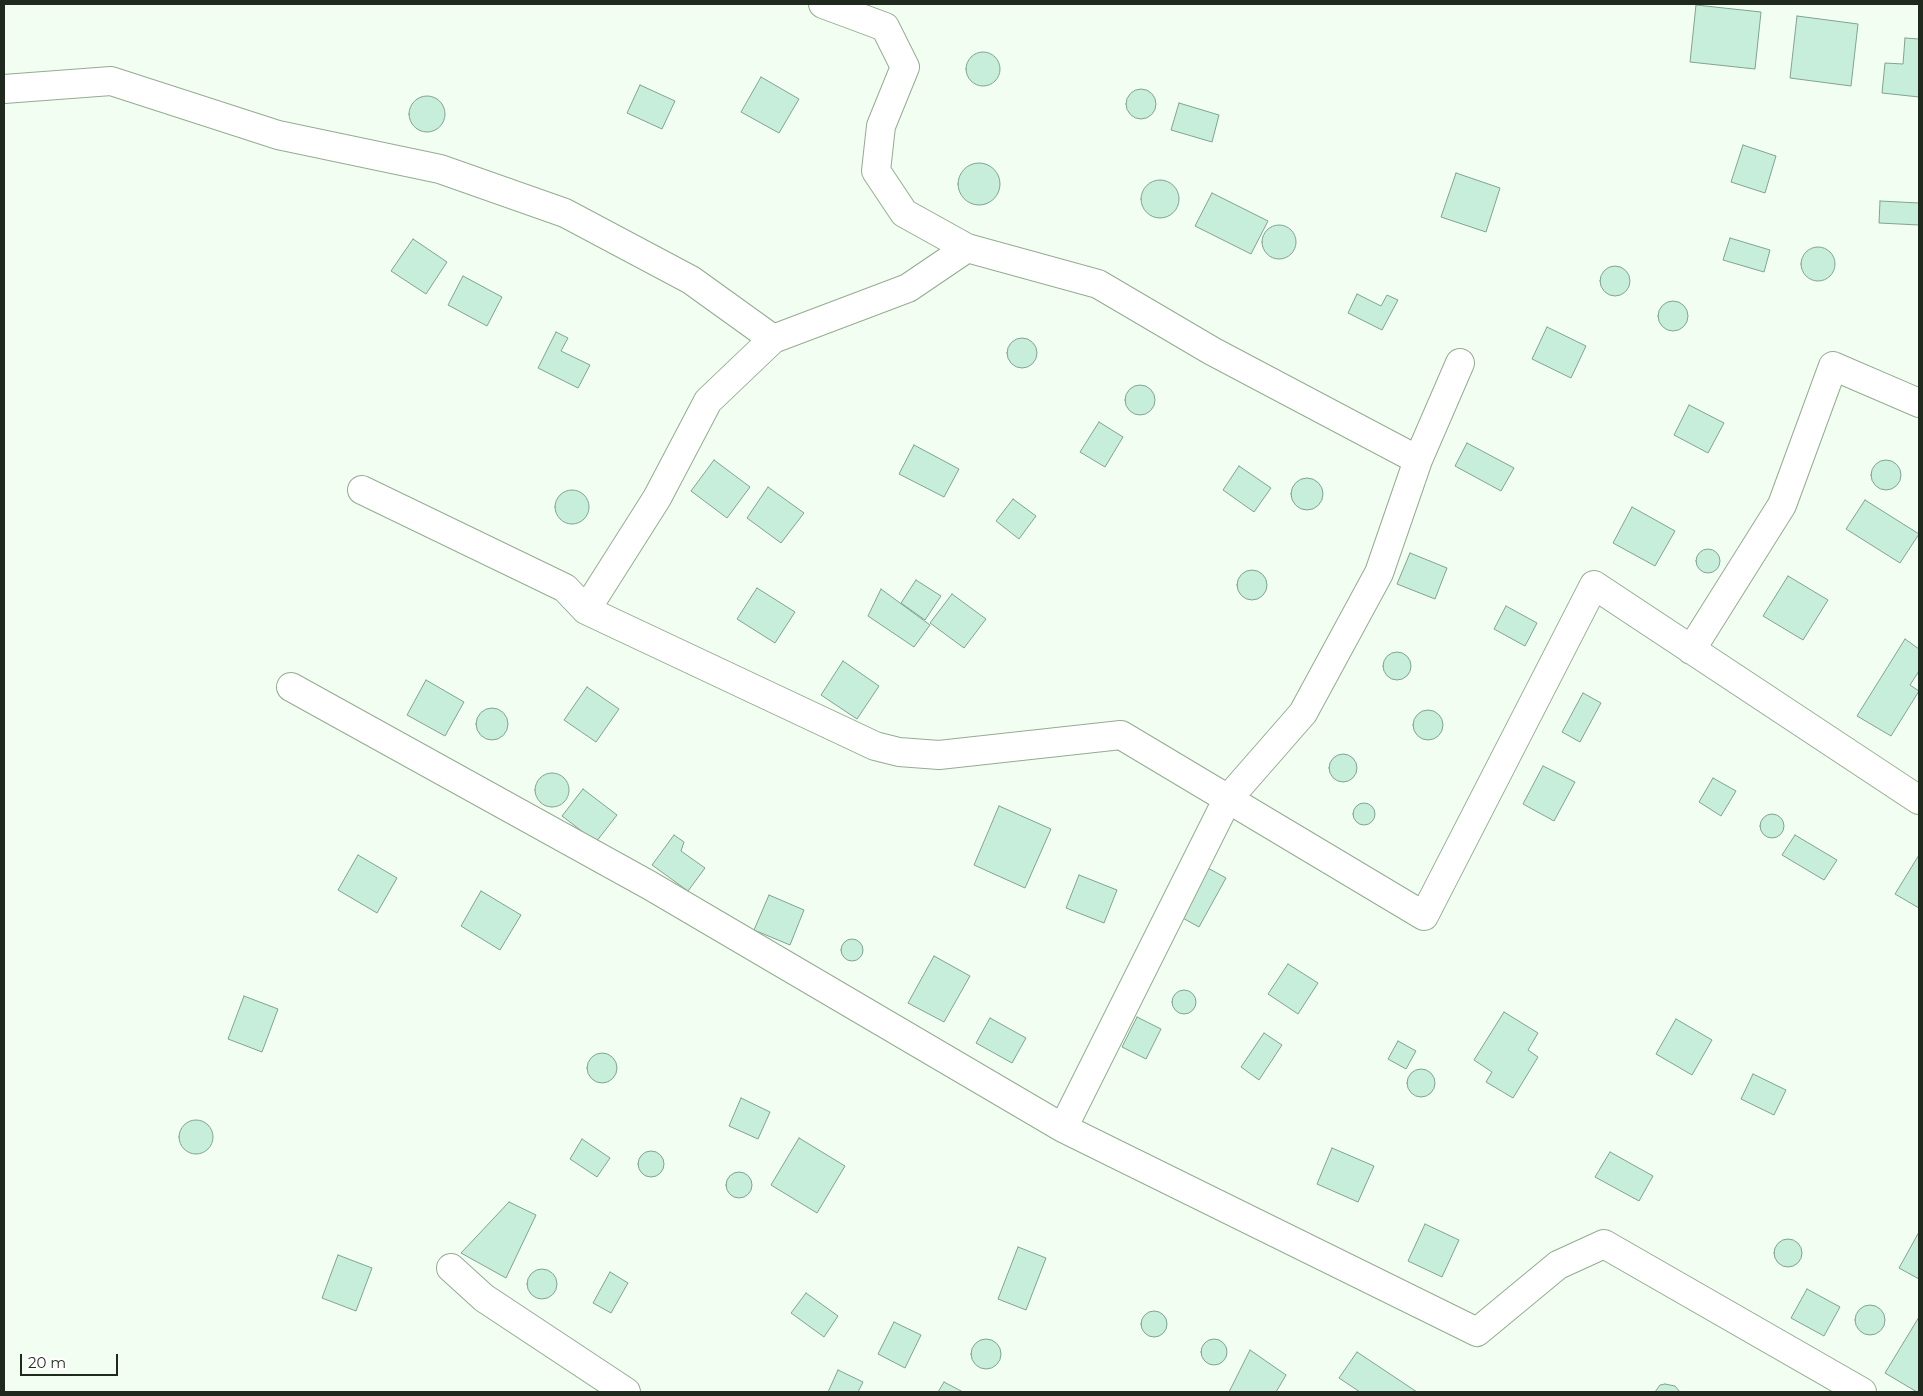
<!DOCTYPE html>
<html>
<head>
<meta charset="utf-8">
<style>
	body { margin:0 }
	#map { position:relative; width:1923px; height:1396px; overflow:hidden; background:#f3fef2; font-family:Montserrat,sans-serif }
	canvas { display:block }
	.frame { position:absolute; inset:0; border:5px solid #1f291e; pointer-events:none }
	.scale { position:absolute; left:20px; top:1354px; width:98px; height:22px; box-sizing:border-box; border:2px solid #1f291e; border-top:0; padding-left:6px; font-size:15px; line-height:18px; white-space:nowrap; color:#1f291e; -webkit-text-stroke:4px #fff; paint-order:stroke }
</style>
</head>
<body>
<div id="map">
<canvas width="1923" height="1396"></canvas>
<div class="frame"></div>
<div class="scale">20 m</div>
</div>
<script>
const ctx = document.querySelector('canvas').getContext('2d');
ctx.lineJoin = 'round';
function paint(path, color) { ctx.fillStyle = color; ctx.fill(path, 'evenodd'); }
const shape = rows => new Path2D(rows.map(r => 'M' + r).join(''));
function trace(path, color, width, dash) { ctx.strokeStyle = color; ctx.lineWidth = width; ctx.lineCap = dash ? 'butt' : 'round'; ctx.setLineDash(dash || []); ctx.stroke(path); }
const building = shape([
	[1696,5,1761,12,1755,69,1690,62,1696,5],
	[1797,16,1858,24,1851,86,1790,78,1797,16],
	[1905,38,1919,39,1919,97,1882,93,1885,63,1903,64,1905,38],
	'966 69a17 17 0 1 1 34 0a17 17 0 1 1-34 0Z',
	[761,77,799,99,779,133,741,112,761,77],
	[640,85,675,101,662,129,627,113,640,85],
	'1126 104a15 15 0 1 1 30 0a15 15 0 1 1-30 0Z',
	'409 114a18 18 0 1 1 36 0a18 18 0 1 1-36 0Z',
	[1179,103,1219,115,1212,142,1171,130,1179,103],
	[1743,145,1776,156,1765,193,1731,182,1743,145],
	'958 184a21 21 0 1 1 42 0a21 21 0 1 1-42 0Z',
	[1456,173,1500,188,1486,232,1441,217,1456,173],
	'1141 199a19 19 0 1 1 38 0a19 19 0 1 1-38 0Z',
	[1212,193,1268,221,1251,254,1195,226,1212,193],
	[1880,201,1919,203,1919,225,1879,223,1880,201],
	'1262 242a17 17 0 1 1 34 0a17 17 0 1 1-34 0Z',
	[1730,238,1770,250,1764,272,1723,260,1730,238],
	[413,239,447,262,426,294,391,271,413,239],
	'1801 264a17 17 0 1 1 34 0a17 17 0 1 1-34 0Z',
	'1600 281a15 15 0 1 1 30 0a15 15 0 1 1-30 0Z',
	[463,276,502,297,487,326,448,305,463,276],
	[1357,294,1381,306,1387,295,1398,300,1382,330,1348,313,1357,294],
	'1658 316a15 15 0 1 1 30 0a15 15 0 1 1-30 0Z',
	[1547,327,1586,346,1571,378,1532,359,1547,327],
	[556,332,568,338,561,351,590,365,578,388,538,368,556,332],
	'1007 353a15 15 0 1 1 30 0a15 15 0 1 1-30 0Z',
	'1125 400a15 15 0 1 1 30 0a15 15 0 1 1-30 0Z',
	[1689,405,1724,423,1708,453,1674,435,1689,405],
	[1099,422,1123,437,1105,467,1080,452,1099,422],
	[1467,443,1514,468,1501,491,1455,466,1467,443],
	[914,445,959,469,944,497,899,474,914,445],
	[714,460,750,487,727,518,691,491,714,460],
	'1871 475a15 15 0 1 1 30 0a15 15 0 1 1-30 0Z',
	[1239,466,1271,488,1254,512,1223,490,1239,466],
	'1291 494a16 16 0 1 1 32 0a16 16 0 1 1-32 0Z',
	[768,487,804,513,781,543,747,518,768,487],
	'555 507a17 17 0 1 1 34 0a17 17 0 1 1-34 0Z',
	[1013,499,1036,516,1019,539,996,521,1013,499],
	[1865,500,1919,534,1900,563,1846,529,1865,500],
	[1632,507,1675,531,1655,566,1613,543,1632,507],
	'1696 561a12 12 0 1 1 24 0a12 12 0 1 1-24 0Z',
	[1410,553,1447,568,1435,599,1397,584,1410,553],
	'1237 585a15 15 0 1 1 30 0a15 15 0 1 1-30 0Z',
	[1788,576,1828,600,1803,640,1763,616,1788,576],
	[916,580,941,596,925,620,901,603,916,580],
	[757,588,795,612,775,643,737,619,757,588],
	[881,589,930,625,914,647,868,616,881,589],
	[952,594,986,619,964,648,930,623,952,594],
	[1506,606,1537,623,1525,646,1494,629,1506,606],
	[1905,639,1919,649,1919,671,1910,685,1919,691,1891,736,1857,716,1905,639],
	'1383 666a14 14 0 1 1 28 0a14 14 0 1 1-28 0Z',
	[843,661,879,686,857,719,821,695,843,661],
	[426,680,464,702,445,736,407,715,426,680],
	[587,687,619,709,596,742,564,720,587,687],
	[1583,693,1601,703,1580,742,1562,732,1583,693],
	'476 724a16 16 0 1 1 32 0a16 16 0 1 1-32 0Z',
	'1413 725a15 15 0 1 1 30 0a15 15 0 1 1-30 0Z',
	'1329 768a14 14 0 1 1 28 0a14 14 0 1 1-28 0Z',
	[1543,766,1575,782,1554,821,1523,804,1543,766],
	'535 790a17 17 0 1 1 34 0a17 17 0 1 1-34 0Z',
	[1713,778,1736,791,1721,816,1699,802,1713,778],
	[583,789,617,815,596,842,562,816,583,789],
	'1353 814a11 11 0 1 1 22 0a11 11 0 1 1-22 0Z',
	[999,806,1051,829,1025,888,974,865,999,806],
	'1760 826a12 12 0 1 1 24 0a12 12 0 1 1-24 0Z',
	[674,835,684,842,681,851,705,868,688,891,652,865,674,835],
	[1795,835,1837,860,1824,880,1782,855,1795,835],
	[358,855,397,878,377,913,338,890,358,855],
	[1919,855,1919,908,1895,894,1919,855],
	[1206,867,1226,878,1199,927,1179,916,1206,867],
	[1079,875,1117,890,1104,923,1066,908,1079,875],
	[481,891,521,915,500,950,461,926,481,891],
	[769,895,804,910,790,945,754,930,769,895],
	'841 950a11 11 0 1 1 22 0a11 11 0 1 1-22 0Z',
	[934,956,970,976,944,1022,908,1003,934,956],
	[1288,964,1318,983,1298,1014,1268,994,1288,964],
	'1172 1002a12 12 0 1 1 24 0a12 12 0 1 1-24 0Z',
	[244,996,278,1009,262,1052,228,1039,244,996],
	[1504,1012,1538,1033,1528,1050,1538,1057,1513,1098,1486,1082,1492,1072,1474,1060,1504,1012],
	[1137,1017,1161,1029,1146,1059,1122,1047,1137,1017],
	[990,1018,1026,1038,1012,1063,976,1043,990,1018],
	[1676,1019,1712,1040,1692,1075,1656,1054,1676,1019],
	[1264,1033,1282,1045,1259,1080,1241,1067,1264,1033],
	[1398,1041,1416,1051,1406,1069,1388,1059,1398,1041],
	'587 1068a15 15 0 1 1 30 0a15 15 0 1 1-30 0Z',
	'1407 1083a14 14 0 1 1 28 0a14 14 0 1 1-28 0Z',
	[1753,1074,1786,1090,1774,1115,1741,1099,1753,1074],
	[741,1098,770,1112,758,1139,729,1126,741,1098],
	'179 1137a17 17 0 1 1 34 0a17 17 0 1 1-34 0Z',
	[799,1138,845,1166,817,1213,771,1185,799,1138],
	[582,1139,610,1158,597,1177,570,1159,582,1139],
	[1332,1148,1374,1166,1358,1202,1317,1184,1332,1148],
	'638 1164a13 13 0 1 1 26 0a13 13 0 1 1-26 0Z',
	[1610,1152,1653,1176,1639,1201,1595,1177,1610,1152],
	'726 1185a13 13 0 1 1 26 0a13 13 0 1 1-26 0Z',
	[509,1202,536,1215,506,1278,461,1253,509,1202],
	[1425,1224,1459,1240,1442,1277,1408,1261,1425,1224],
	[1919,1232,1919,1279,1899,1268,1919,1232],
	'1774 1253a14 14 0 1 1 28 0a14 14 0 1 1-28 0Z',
	[1018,1247,1046,1258,1026,1310,998,1299,1018,1247],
	[338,1255,372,1268,356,1311,322,1298,338,1255],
	'527 1284a15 15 0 1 1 30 0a15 15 0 1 1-30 0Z',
	[610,1272,628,1283,611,1313,593,1303,610,1272],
	[1807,1289,1840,1307,1824,1336,1791,1318,1807,1289],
	[806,1293,838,1316,824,1337,791,1313,806,1293],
	'1855 1320a15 15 0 1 1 30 0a15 15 0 1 1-30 0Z',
	'1141 1324a13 13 0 1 1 26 0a13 13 0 1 1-26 0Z',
	[1919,1317,1919,1392,1917,1392,1885,1373,1919,1317],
	[894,1322,921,1335,905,1368,878,1354,894,1322],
	'1201 1352a13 13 0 1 1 26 0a13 13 0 1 1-26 0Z',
	'971 1354a15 15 0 1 1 30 0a15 15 0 1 1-30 0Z',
	[1250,1350,1286,1375,1276,1392,1229,1392,1250,1350],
	[1357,1352,1417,1392,1360,1392,1339,1378,1357,1352],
	[838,1370,863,1382,858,1392,828,1392,838,1370],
	[944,1382,963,1392,938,1392,944,1382],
	[1665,1384,1675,1386,1680,1392,1655,1392,1660,1385,1665,1384]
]);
const minor = shape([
	[823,4,885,27,905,67,881,126,876,171,904,213,967,248],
	[4,89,111,81,278,135,440,169,565,213,691,280,773,339,708,401,657,498,586,610],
	[773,339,908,288,967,248,1098,284,1212,351,1418,460],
	[362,490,565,588,586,610,875,746,899,752,939,755,1121,735,1424,916,1594,585,1919,800],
	[1691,650,1782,505,1833,366,1919,403],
	[291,687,649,885,1063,1128,1477,1332,1558,1265,1604,1244,1862,1392],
	[1063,1128,1227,800,1303,713,1379,573,1418,460,1460,363],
	[451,1268,484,1298,626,1392]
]);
paint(building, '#c7eeda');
trace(building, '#7fa491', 1);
trace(minor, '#93ac90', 30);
trace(minor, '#fff', 28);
</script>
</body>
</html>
